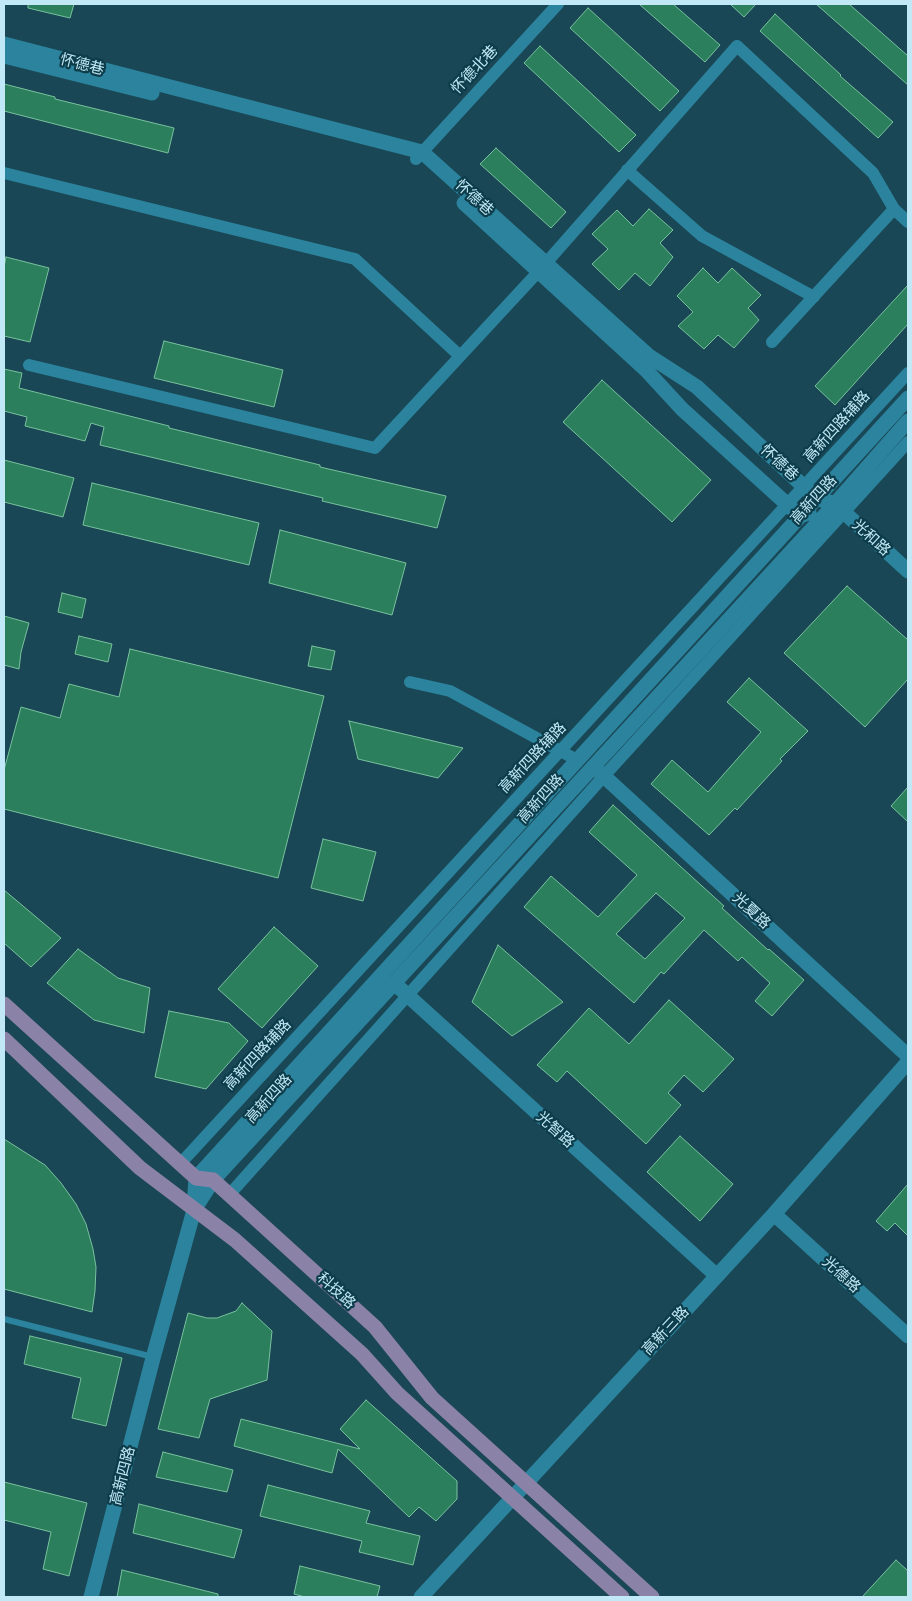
<!DOCTYPE html>
<html>
<head>
<meta charset="utf-8">
<style>
	body { margin:0 }
	#map { position:relative; width:912px; height:1601px; overflow:hidden; background:#1a4755; font-family:"Fira Sans Condensed",sans-serif }
	canvas { display:block }
	.frame { position:absolute; inset:0; border:5px solid #c0e8f6; pointer-events:none }
</style>
</head>
<body>
<div id="map">
<canvas width="912" height="1601"></canvas>
<div class="frame"></div>
</div>
<script>
const ctx = document.querySelector('canvas').getContext('2d');
ctx.lineJoin = 'round';
function paint(path, color) { ctx.fillStyle = color; ctx.fill(path, 'evenodd'); }
const shape = rows => new Path2D(rows.map(r => 'M' + r).join(''));
function trace(path, color, width, dash) { ctx.strokeStyle = color; ctx.lineWidth = width; ctx.lineCap = dash ? 'butt' : 'round'; ctx.setLineDash(dash || []); ctx.stroke(path); }
function label(font, color, halo, rows, align = 'center') {
  ctx.font = font + ' "Fira Sans Condensed","Noto Sans SC",sans-serif'; ctx.lineWidth = 4.5; ctx.setLineDash([]); ctx.textBaseline = 'middle'; ctx.strokeStyle = halo; ctx.fillStyle = color; for (const [text, x, y, turn = 0] of rows) {
    ctx.save(); ctx.translate(x, y); ctx.rotate((+turn || 0) * Math.PI / 180); ctx.textAlign = isNaN(turn) ? turn : align; if (halo) ctx.strokeText(text, 0, 0); ctx.fillText(text, 0, 0); ctx.restore();
  }
}
const building = shape([
	[28,4,74,4,70,18,28,8,28,4],
	[639,4,673,4,720,45,705,62,639,4],
	[730,4,756,4,744,17,730,4],
	[816,4,849,4,908,56,908,85,816,4],
	[588,8,679,91,660,111,570,28,588,8],
	[775,14,841,75,840,76,893,122,878,138,760,31,775,14],
	[540,46,636,135,619,152,524,63,540,46],
	[4,84,55,97,55,99,174,128,168,153,4,111,4,84],
	[496,148,566,212,551,228,480,164,496,148],
	[649,209,673,230,660,243,673,257,650,286,635,273,619,290,592,264,608,249,592,234,617,210,633,226,649,209],
	[6,257,49,268,30,342,4,336,4,267,6,257],
	[703,268,718,283,732,268,761,295,748,308,759,320,734,348,718,335,704,349,678,326,693,312,677,296,703,268],
	[908,285,908,324,835,405,815,386,908,285],
	[164,341,283,370,274,407,154,378,164,341],
	[4,369,22,373,19,388,169,426,169,428,320,465,320,467,446,496,437,528,322,501,323,498,100,445,104,427,91,423,85,441,25,426,27,417,4,411,4,369],
	[602,380,711,480,672,522,563,422,602,380],
	[4,460,74,478,63,517,4,502,4,460],
	[92,483,259,523,249,565,83,525,92,483],
	[280,530,406,563,392,615,269,583,280,530],
	[847,586,908,640,908,679,865,727,784,653,847,586],
	[62,593,86,599,82,618,58,612,62,593],
	[4,616,29,623,21,652,19,669,4,665,4,616],
	[79,636,112,644,108,662,75,654,79,636],
	[312,646,335,651,331,670,308,666,312,646],
	[130,649,324,696,278,878,4,809,4,770,21,707,60,718,69,684,119,697,130,649],
	[749,678,808,731,780,759,782,761,737,810,735,808,709,835,651,784,672,760,708,792,761,732,727,702,749,678],
	[349,721,463,748,438,778,358,759,349,721],
	[908,787,908,822,891,806,908,787],
	[613,805,724,906,722,908,768,950,769,949,804,980,772,1016,755,1001,770,983,742,957,738,961,704,930,664,974,661,972,634,1003,524,907,551,876,598,917,637,875,589,832,613,805],
	[656,893,685,918,645,959,616,934,656,893],
	[323,839,376,852,363,901,311,888,323,839],
	[4,890,61,938,31,967,4,943,4,890],
	[274,927,318,966,262,1028,218,989,274,927],
	[498,945,563,1002,512,1036,472,1002,498,945],
	[78,949,118,978,150,988,144,1033,94,1020,47,983,78,949],
	[669,1000,734,1059,703,1092,684,1075,668,1093,681,1105,646,1144,567,1071,557,1082,537,1065,589,1008,629,1044,669,1000],
	[169,1011,229,1023,248,1041,206,1089,155,1077,169,1011],
	[680,1136,733,1184,700,1221,647,1172,680,1136],
	[4,1139,45,1165,61,1183,76,1204,86,1224,93,1249,96,1267,95,1291,92,1312,4,1289,4,1139],
	[908,1184,908,1236,895,1223,887,1231,876,1221,908,1184],
	[242,1303,272,1331,267,1380,210,1399,199,1438,158,1429,188,1313,207,1318,217,1318,236,1311,242,1303],
	[30,1336,122,1358,106,1426,72,1418,81,1378,24,1364,30,1336],
	[366,1400,457,1481,457,1499,436,1521,419,1507,409,1517,338,1449,332,1473,234,1446,241,1419,360,1449,340,1429,366,1400],
	[163,1452,233,1470,227,1492,156,1477,163,1452],
	[4,1482,87,1503,69,1576,43,1569,51,1532,4,1520,4,1482],
	[268,1485,370,1511,366,1523,420,1536,413,1565,359,1552,362,1541,260,1516,268,1485],
	[139,1504,242,1530,234,1558,133,1533,139,1504],
	[896,1560,908,1571,908,1597,862,1597,896,1560],
	[300,1566,380,1586,377,1597,305,1597,294,1594,300,1566],
	[122,1570,218,1594,218,1597,117,1597,122,1570]
]);
const lane = shape([
	[4,1319,153,1357]
]);
const street = shape([
	[416,159,558,4],
	[627,170,702,236,814,297],
	[4,173,355,259,460,356],
	[772,342,894,209],
	[29,365,375,448,539,271,737,46,873,173,894,209,908,222],
	[410,682,450,691,577,760],
	[180,1164,908,373],
	[229,1195,604,776,908,442]
]);
const secondary = shape([
	[4,44,422,152,649,356,697,387,816,498,835,504,908,571],
	[4,56,152,93],
	[464,203,646,370,682,409,800,516,809,513],
	[594,767,908,1056],
	[394,983,717,1276],
	[194,1208,196,1178,908,398],
	[774,1214,908,1336],
	[91,1597,153,1358,194,1210,213,1180,835,504,908,421],
	[421,1597,774,1214,908,1062]
]);
const primary = shape([
	[4,1004,196,1178,213,1180,375,1327,432,1398,652,1597],
	[4,1039,140,1168,235,1240,362,1354,397,1393,622,1597]
]);
const streetNames = [
	["怀德巷",82,65,14],
	["怀德北巷",475,70,-47],
	["怀德巷",474,198,42],
	["高新四路辅路",837,427,-48],
	["怀德巷",779,463,43],
	["高新四路",814,500,-48],
	["光和路",871,538,42],
	["高新四路辅路",533,758,-47],
	["高新四路",541,799,-48],
	["光夏路",751,911,43],
	["高新四路辅路",258,1055,-47],
	["高新四路",269,1099,-48],
	["光智路",555,1130,42],
	["光德路",841,1275,42],
	["科技路",336,1291,42],
	["高新三路",666,1331,-47],
	["高新四路",123,1476,-76]
];
paint(building, '#2c7f5c');
trace(building, '#78c29e', 1);
trace(lane, '#2b839d', 6);
trace(street, '#2b839d', 12);
trace(secondary, '#2b839d', 15);
trace(primary, '#8b82a8', 15);
label('15px', '#c0e8f6', '#0d3c4a', streetNames);
</script>
</body>
</html>
